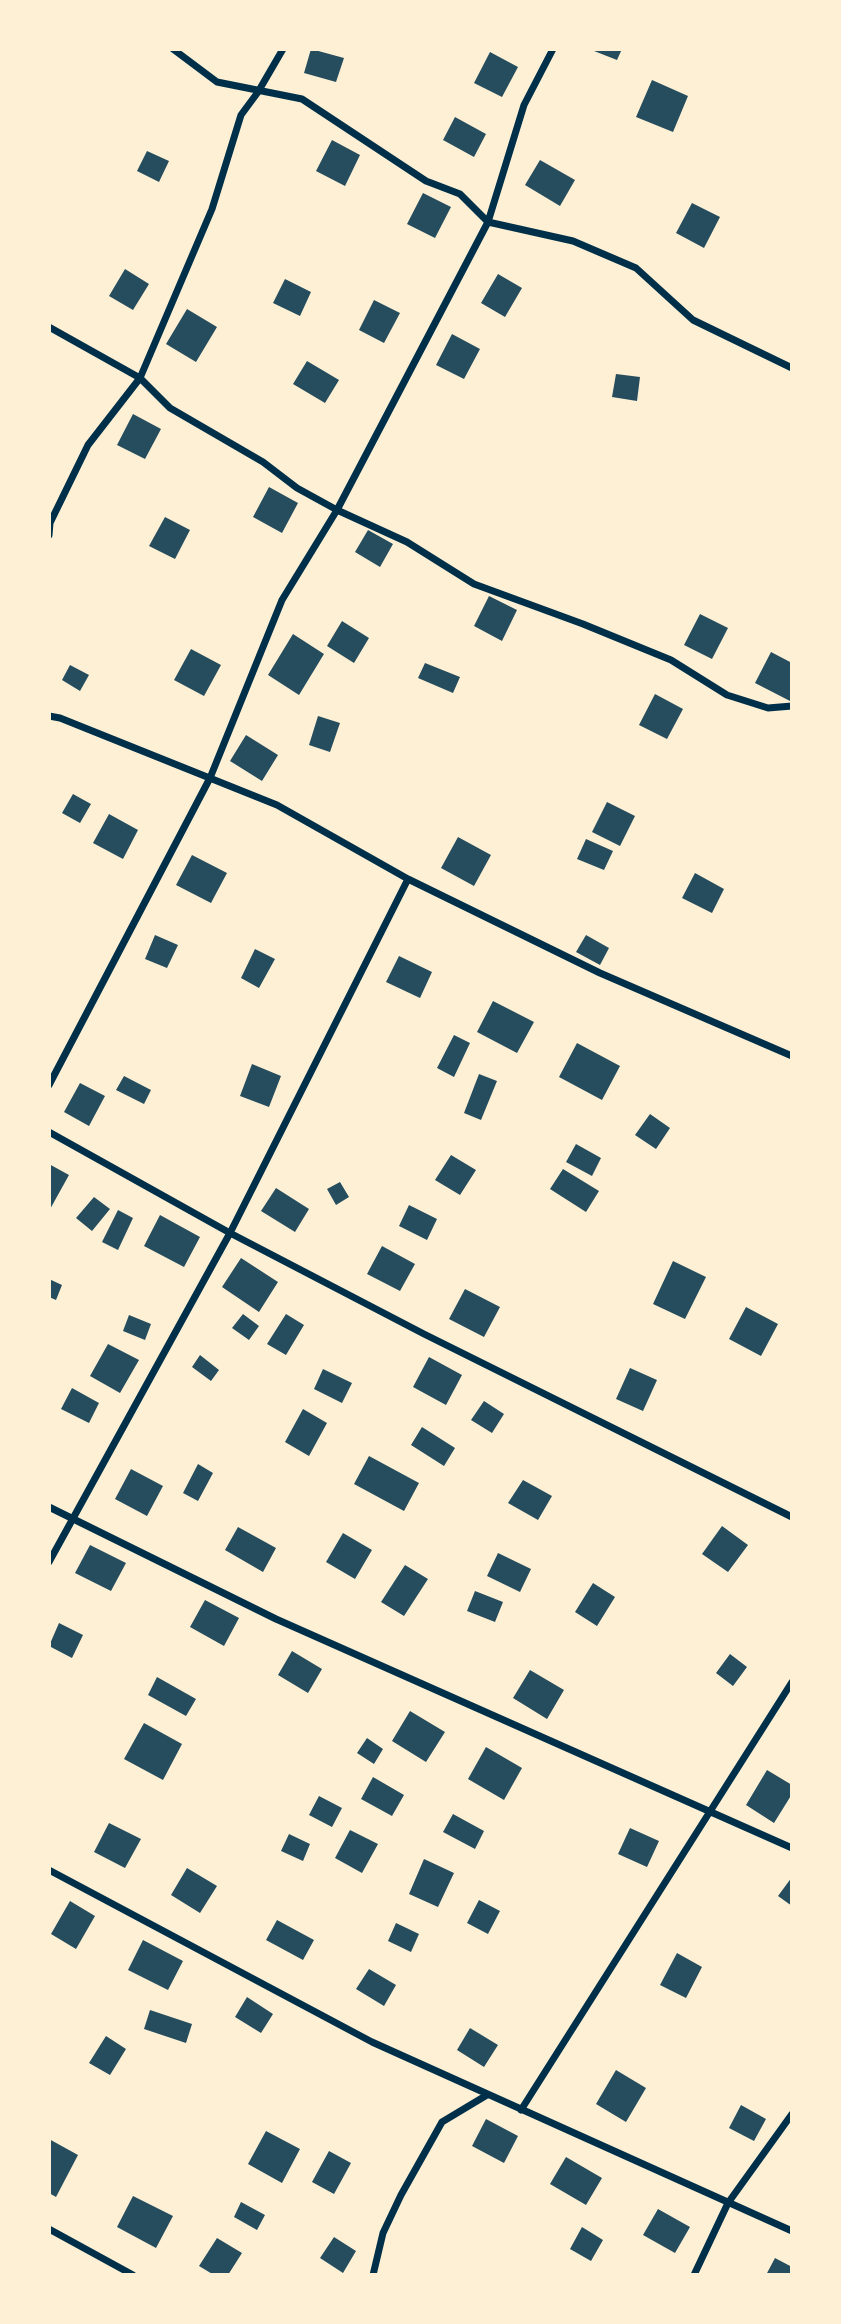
<!DOCTYPE html>
<html>
<head>
<meta charset="utf-8">
<style>
	body { margin:0 }
	#map { position:relative; width:841px; height:2324px; overflow:hidden; background:#fdf0d5; font-family:"Titillium Web",sans-serif }
	canvas { display:block }
	.frame { position:absolute; inset:0; border:51px solid #fdf0d5; pointer-events:none }
</style>
</head>
<body>
<div id="map">
<canvas width="841" height="2324"></canvas>
<div class="frame"></div>
</div>
<script>
const ctx = document.querySelector('canvas').getContext('2d');
ctx.lineJoin = 'round';
function paint(path, color) { ctx.fillStyle = color; ctx.fill(path, 'evenodd'); }
const shape = rows => new Path2D(rows.map(r => 'M' + r).join(''));
function trace(path, color, width, dash) { ctx.strokeStyle = color; ctx.lineWidth = width; ctx.lineCap = dash ? 'butt' : 'round'; ctx.setLineDash(dash || []); ctx.stroke(path); }
const building = shape([
	[311,49,344,58,336,82,304,73],
	[595,49,622,49,617,60,594,51],
	[490,52,518,67,502,97,474,83],
	[652,80,688,96,673,132,636,117],
	[455,117,486,134,474,157,443,140],
	[332,140,360,155,345,186,316,171],
	[147,151,169,161,159,182,137,171],
	[540,160,575,180,560,206,525,185],
	[423,193,451,207,435,238,407,224],
	[692,203,720,217,704,248,676,233],
	[125,269,149,284,133,310,109,296],
	[498,274,522,288,505,317,481,303],
	[285,279,311,292,300,316,273,303],
	[374,300,400,313,384,343,359,330],
	[187,309,217,327,196,362,166,344],
	[452,334,480,349,464,379,436,365],
	[307,361,339,380,325,403,293,384],
	[616,374,640,377,637,401,612,397],
	[133,414,161,429,145,459,117,445],
	[269,487,298,503,282,533,253,517],
	[165,517,190,530,175,559,149,546],
	[368,530,393,544,380,567,355,552],
	[489,596,517,610,502,641,474,626],
	[700,614,728,628,712,659,684,645],
	[342,621,369,638,354,663,327,646],
	[293,634,324,654,299,695,268,675],
	[191,649,221,665,204,696,174,680],
	[771,652,792,663,790,701,755,683],
	[425,663,460,677,453,693,418,678],
	[70,665,89,675,80,691,62,680],
	[655,694,683,709,667,739,639,725],
	[318,716,340,723,330,752,309,745],
	[246,735,278,755,262,781,230,761],
	[73,794,91,804,80,823,62,813],
	[607,802,635,816,620,846,592,832],
	[109,814,138,830,123,859,93,843],
	[458,837,491,855,474,886,441,868],
	[586,839,613,851,604,870,577,859],
	[192,855,227,873,211,903,176,885],
	[695,873,724,889,712,913,682,898],
	[155,935,178,945,167,968,145,959],
	[586,935,609,948,600,965,576,952],
	[255,949,275,959,259,988,241,978],
	[399,956,432,972,420,998,386,982],
	[493,1001,534,1022,517,1053,477,1032],
	[454,1035,470,1043,454,1077,437,1068],
	[577,1043,620,1066,602,1100,559,1077],
	[252,1064,281,1076,269,1107,240,1096],
	[479,1074,497,1081,481,1120,464,1113],
	[124,1076,151,1090,144,1104,116,1090],
	[80,1083,105,1096,89,1126,64,1112],
	[650,1114,670,1128,656,1149,635,1135],
	[576,1144,601,1158,592,1176,566,1162],
	[451,1155,476,1170,460,1195,435,1180],
	[49,1164,69,1175,49,1211],
	[563,1169,599,1191,586,1212,550,1189],
	[340,1182,349,1197,336,1205,327,1189],
	[276,1188,309,1209,295,1232,261,1211],
	[94,1197,110,1209,92,1231,76,1218],
	[409,1205,437,1219,427,1240,399,1226],
	[118,1210,133,1218,118,1250,102,1242],
	[160,1215,200,1237,184,1267,144,1246],
	[382,1246,415,1264,400,1291,367,1274],
	[241,1258,278,1282,259,1312,222,1287],
	[673,1261,706,1277,685,1319,653,1304],
	[49,1279,62,1285,56,1300,49,1297],
	[465,1289,500,1307,484,1337,449,1319],
	[746,1307,778,1324,761,1356,729,1339],
	[243,1314,259,1326,249,1340,232,1328],
	[286,1314,304,1325,286,1355,267,1344],
	[129,1315,151,1324,145,1340,123,1331],
	[108,1344,139,1360,120,1393,90,1376],
	[200,1355,219,1370,211,1381,192,1367],
	[429,1357,462,1375,446,1405,413,1387],
	[630,1368,657,1380,643,1411,616,1399],
	[323,1369,352,1383,342,1403,314,1389],
	[72,1388,99,1403,89,1423,61,1409],
	[484,1401,504,1414,492,1433,471,1420],
	[303,1409,327,1423,309,1456,285,1442],
	[422,1427,455,1448,444,1466,411,1445],
	[369,1456,419,1483,404,1511,354,1484],
	[198,1464,213,1473,198,1501,183,1493],
	[131,1469,163,1486,147,1516,115,1499],
	[523,1480,552,1496,538,1520,508,1503],
	[722,1526,748,1545,728,1572,702,1554],
	[238,1527,276,1548,263,1572,225,1550],
	[343,1533,372,1550,355,1579,326,1562],
	[90,1545,126,1563,111,1591,75,1573],
	[498,1553,531,1569,520,1592,487,1576],
	[405,1565,428,1579,404,1616,381,1602],
	[593,1583,615,1597,597,1626,575,1612],
	[475,1591,503,1602,495,1622,467,1611],
	[205,1600,239,1618,224,1646,190,1627],
	[59,1623,83,1635,72,1658,49,1646],
	[292,1651,322,1669,308,1693,278,1675],
	[730,1654,747,1667,733,1686,716,1673],
	[530,1670,564,1690,547,1719,513,1698],
	[157,1677,196,1699,186,1716,148,1695],
	[410,1711,445,1732,426,1762,392,1741],
	[144,1723,182,1744,163,1780,124,1759],
	[367,1738,383,1749,374,1764,357,1753],
	[486,1747,522,1768,504,1800,468,1779],
	[767,1770,792,1785,792,1794,774,1823,746,1805],
	[373,1777,404,1795,392,1816,361,1799],
	[319,1796,342,1808,332,1827,309,1815],
	[453,1814,484,1831,475,1849,443,1832],
	[109,1823,141,1839,125,1868,94,1852],
	[630,1828,659,1841,647,1867,618,1854],
	[350,1830,378,1844,362,1873,335,1858],
	[289,1834,310,1844,303,1861,281,1851],
	[424,1859,454,1873,438,1907,409,1894],
	[187,1868,217,1886,200,1913,171,1895],
	[792,1877,792,1906,778,1896],
	[479,1900,500,1911,488,1934,467,1923],
	[70,1901,95,1916,76,1949,51,1934],
	[277,1920,314,1940,303,1960,266,1940],
	[396,1923,419,1934,411,1952,388,1941],
	[143,1940,183,1961,168,1990,128,1970],
	[677,1953,702,1967,686,1998,660,1985],
	[369,1969,396,1985,384,2006,356,1989],
	[247,1997,273,2014,261,2033,235,2017],
	[150,2010,192,2024,186,2043,144,2029],
	[470,2028,498,2045,484,2067,457,2050],
	[106,2036,126,2049,110,2075,89,2063],
	[616,2070,646,2088,626,2122,596,2104],
	[741,2105,766,2119,754,2141,729,2128],
	[486,2119,518,2136,504,2163,472,2146],
	[266,2131,300,2149,282,2183,248,2164],
	[49,2139,78,2155,56,2197,49,2193],
	[329,2151,351,2163,334,2194,312,2182],
	[566,2157,602,2178,586,2205,550,2184],
	[133,2196,173,2216,156,2248,117,2227],
	[241,2202,265,2215,257,2230,234,2217],
	[658,2209,690,2227,675,2253,643,2235],
	[582,2227,603,2240,591,2261,570,2249],
	[334,2237,356,2251,343,2273,320,2258],
	[217,2238,242,2253,228,2275,214,2275,199,2266],
	[775,2258,792,2267,792,2275,766,2275]
]);
const minor = shape([
	[173,49,217,82,302,99,426,181,460,194,488,222,573,241,636,268,693,320,792,368],
	[49,327,140,378,170,408,263,462,297,488,337,510,407,542,474,584,583,624,671,660,727,695,768,708,792,706],
	[49,535,50,523,88,445,140,378,212,209,241,115,258,92,283,49],
	[49,716,60,718,277,805,408,879,600,973,792,1056],
	[49,1085,210,778,282,600,337,510,488,222,524,105,553,49],
	[49,1132,230,1233,424,1334,792,1517],
	[49,1507,276,1619,792,1848],
	[49,1562,230,1233,408,879],
	[49,1870,372,2042,792,2231],
	[521,2110,792,1682],
	[49,2229,133,2275],
	[373,2275,383,2233,401,2195,442,2122,487,2095],
	[694,2275,728,2203,792,2114]
]);
paint(building, '#264d5e');
trace(minor, '#003049', 7);
</script>
</body>
</html>
